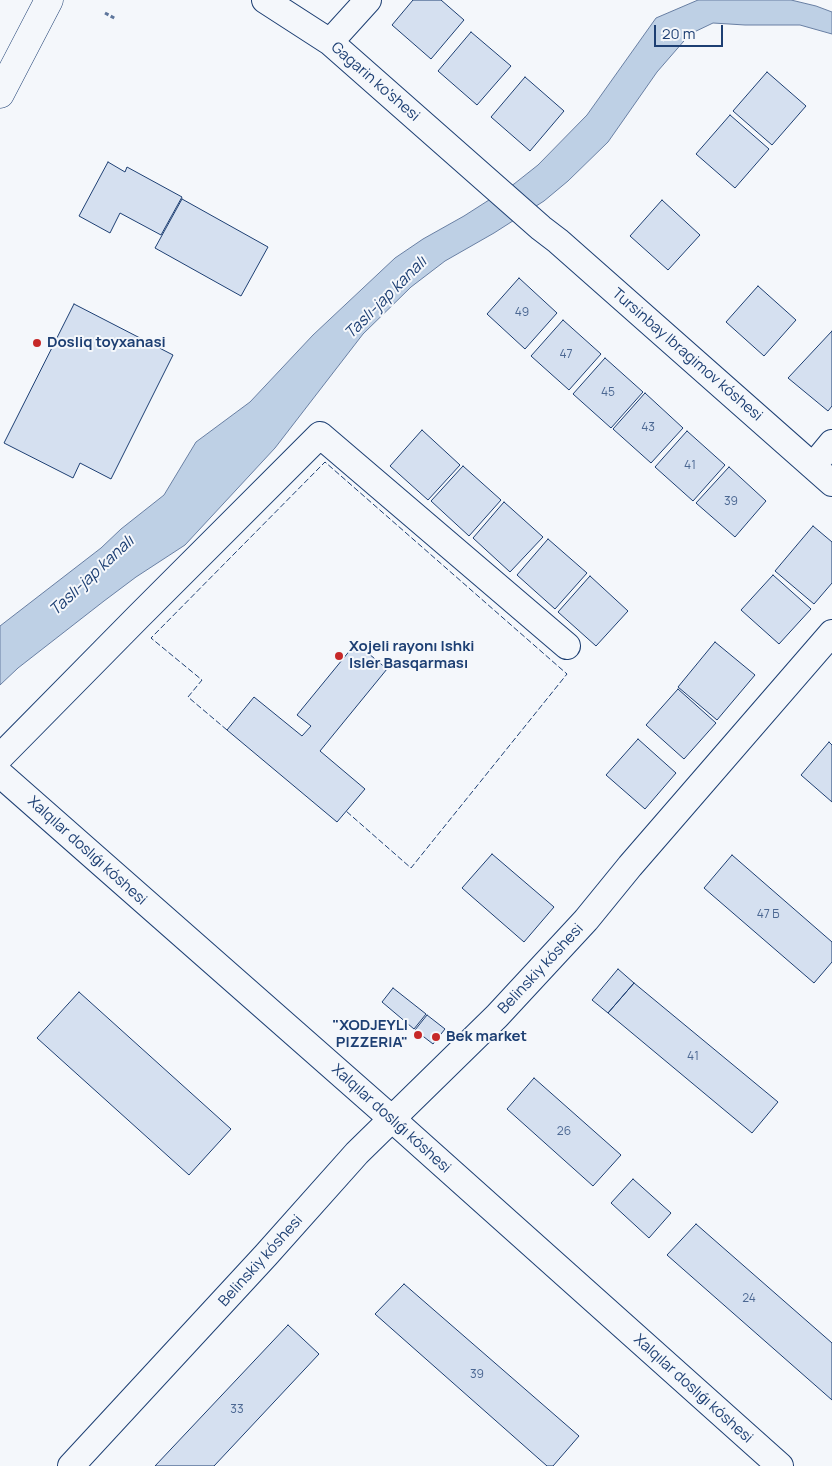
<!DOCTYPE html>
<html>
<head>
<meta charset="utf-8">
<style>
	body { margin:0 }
	#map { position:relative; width:832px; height:1466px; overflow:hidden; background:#f4f7fb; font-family:Manrope,sans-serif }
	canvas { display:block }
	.scale { position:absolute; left:654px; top:25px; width:69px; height:22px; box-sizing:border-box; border:2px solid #1d3f73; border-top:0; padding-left:6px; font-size:15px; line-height:18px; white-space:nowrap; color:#1d3f73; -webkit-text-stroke:4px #f4f7fb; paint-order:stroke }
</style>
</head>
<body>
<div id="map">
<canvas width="832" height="1466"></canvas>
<div class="scale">20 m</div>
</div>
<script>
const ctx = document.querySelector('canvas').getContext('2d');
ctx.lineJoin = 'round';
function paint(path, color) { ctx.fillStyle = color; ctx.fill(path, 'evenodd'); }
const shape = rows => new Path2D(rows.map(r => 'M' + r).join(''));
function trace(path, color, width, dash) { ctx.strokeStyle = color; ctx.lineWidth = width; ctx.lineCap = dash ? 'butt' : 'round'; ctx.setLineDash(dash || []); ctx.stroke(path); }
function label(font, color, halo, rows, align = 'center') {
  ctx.font = font + ' Manrope,sans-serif'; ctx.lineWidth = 4; ctx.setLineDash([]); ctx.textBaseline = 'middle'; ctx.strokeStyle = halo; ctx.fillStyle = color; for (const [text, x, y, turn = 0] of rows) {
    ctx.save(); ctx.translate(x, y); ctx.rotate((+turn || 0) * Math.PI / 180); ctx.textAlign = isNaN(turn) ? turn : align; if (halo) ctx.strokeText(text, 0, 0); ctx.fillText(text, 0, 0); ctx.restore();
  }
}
const water = shape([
	[698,0,791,0,816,6,832,12,832,34,800,25,745,25,713,23,690,34,657,72,608,142,568,181,544,201,494,233,445,261,411,287,363,334,275,448,185,545,136,577,104,601,18,668,0,685,0,626,101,548,121,529,164,495,196,442,250,402,313,335,395,258,423,239,464,216,514,184,538,165,587,115,656,18,698,0]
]);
const building = shape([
	[413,0,441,0,464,20,431,59,392,25,413,0],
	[471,32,511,66,477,105,438,71,471,32],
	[767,72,806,106,772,145,733,111,767,72],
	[525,77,564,111,530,151,491,117,525,77],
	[730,115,769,149,735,188,696,154,730,115],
	[108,162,125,172,127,167,182,197,161,235,120,213,110,233,79,216,108,162],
	[182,199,268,247,241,296,155,248,182,199],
	[662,200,700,235,668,270,630,236,662,200],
	[519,278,557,313,525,349,487,314,519,278],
	[758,286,796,320,764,356,726,322,758,286],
	[74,304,173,355,111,479,80,463,73,478,4,443,74,304],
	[563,320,601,354,569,390,531,356,563,320],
	[832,331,832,406,828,411,788,378,832,331],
	[605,358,643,392,611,428,573,394,605,358],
	[645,393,683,428,651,463,613,429,645,393],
	[422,430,460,465,428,500,390,466,422,430],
	[687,431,725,465,693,501,655,467,687,431],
	[463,466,501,500,469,536,431,501,463,466],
	[729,467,766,501,735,537,696,503,729,467],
	[504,502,543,537,510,572,473,538,504,502],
	[813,526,832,542,832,583,814,604,775,571,813,526],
	[548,539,587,573,555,609,517,575,548,539],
	[773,575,811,609,779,644,741,610,773,575],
	[590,576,628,611,596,646,558,612,590,576],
	[715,642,755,675,717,720,678,687,715,642],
	[356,643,387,669,320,751,365,789,337,822,227,730,254,697,302,736,311,726,297,715,356,643],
	[678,689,716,723,684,759,646,725,678,689],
	[638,739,676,773,645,809,606,775,638,739],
	[829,742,832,745,832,802,801,775,829,742],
	[492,854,554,907,524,942,462,888,492,854],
	[732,855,832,942,832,962,814,983,704,888,732,855],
	[618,969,634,983,608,1013,592,1000,618,969],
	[634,983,778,1102,752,1133,608,1013,634,983],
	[393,988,426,1014,414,1029,382,1002,393,988],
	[79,992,231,1129,189,1175,37,1038,79,992],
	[427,1015,445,1029,433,1044,415,1030,427,1015],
	[534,1078,621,1155,593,1186,507,1109,534,1078],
	[633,1179,671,1213,649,1238,611,1203,633,1179],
	[696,1224,832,1343,832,1400,667,1255,696,1224],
	[404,1284,579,1436,553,1466,547,1466,375,1314,404,1284],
	[288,1325,319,1354,214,1466,155,1466,288,1325]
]);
const path = shape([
	[105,13,116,19]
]);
const minor = shape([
	[265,0,330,42,541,228,558,241,832,483],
	[330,42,368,0],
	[813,466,832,443],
	[0,757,138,617,320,435,567,646],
	[0,774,392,1119,780,1466],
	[71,1466,266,1255,357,1153,497,1016,586,920,630,866,832,633]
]);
const major = shape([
	[0,94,49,0]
]);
const fence = shape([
	[227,730,188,697,202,680,151,638,325,462,567,674,411,868,346,811]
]);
const markers = [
	[37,343,5,"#c62828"],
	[339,656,5,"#c62828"],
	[418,1035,5,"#c62828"],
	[436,1037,5,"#c62828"]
];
const numberNames = [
	["49",522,313],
	["47",566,355],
	["45",608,393],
	["43",648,428],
	["41",690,466],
	["39",731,502],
	["47 Б",768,915],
	["41",693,1057],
	["26",564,1132],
	["24",749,1299],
	["39",477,1375],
	["33",237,1410]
];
const streetNames = [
	["Gagarin ko'shesi",375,82,41],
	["Tursinbay Ibragimov kóshesi",687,355,41],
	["Xalqılar doslıǵı kóshesi",87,851,42],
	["Belinskiy kóshesi",541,969,-47],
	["Xalqılar doslıǵı kóshesi",391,1119,42],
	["Belinskiy kóshesi",261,1261,-48],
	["Xalqılar doslıǵı kóshesi",693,1389,42]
];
const poiNames = [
	["Dosliq toyxanasi",47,343],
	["Xojeli rayonı Ishki",349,647],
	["Isler Basqarması",349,664],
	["\"XODJEYLI",408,1026,"right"],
	["PIZZERIA\"",408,1043,"right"],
	["Bek market",446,1037]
];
const waterNames = [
	["Taslı-jap kanalı",386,298,-45],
	["Taslı-jap kanalı",92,576,-43]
];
paint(water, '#bed0e5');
trace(water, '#687fa3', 1);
paint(building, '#d5e0f0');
trace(building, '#1d3f73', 1);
trace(minor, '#1d3f73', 28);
trace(major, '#1d3f73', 29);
trace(path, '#5e769c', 3, [4, 2.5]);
trace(minor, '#f4f7fb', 26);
trace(major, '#f4f7fb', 28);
trace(fence, '#1d3f73', 1, [6, 2.5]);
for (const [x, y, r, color] of markers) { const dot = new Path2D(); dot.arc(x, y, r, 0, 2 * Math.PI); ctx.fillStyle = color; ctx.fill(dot); trace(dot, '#f4f7fb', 2); }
label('12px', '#4b6792', null, numberNames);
label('15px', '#1d3f73', '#f4f7fb', streetNames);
label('bold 15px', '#1d3f73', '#f4f7fb', poiNames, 'left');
label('italic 16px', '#1d3f73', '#f4f7fb', waterNames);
</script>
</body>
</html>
